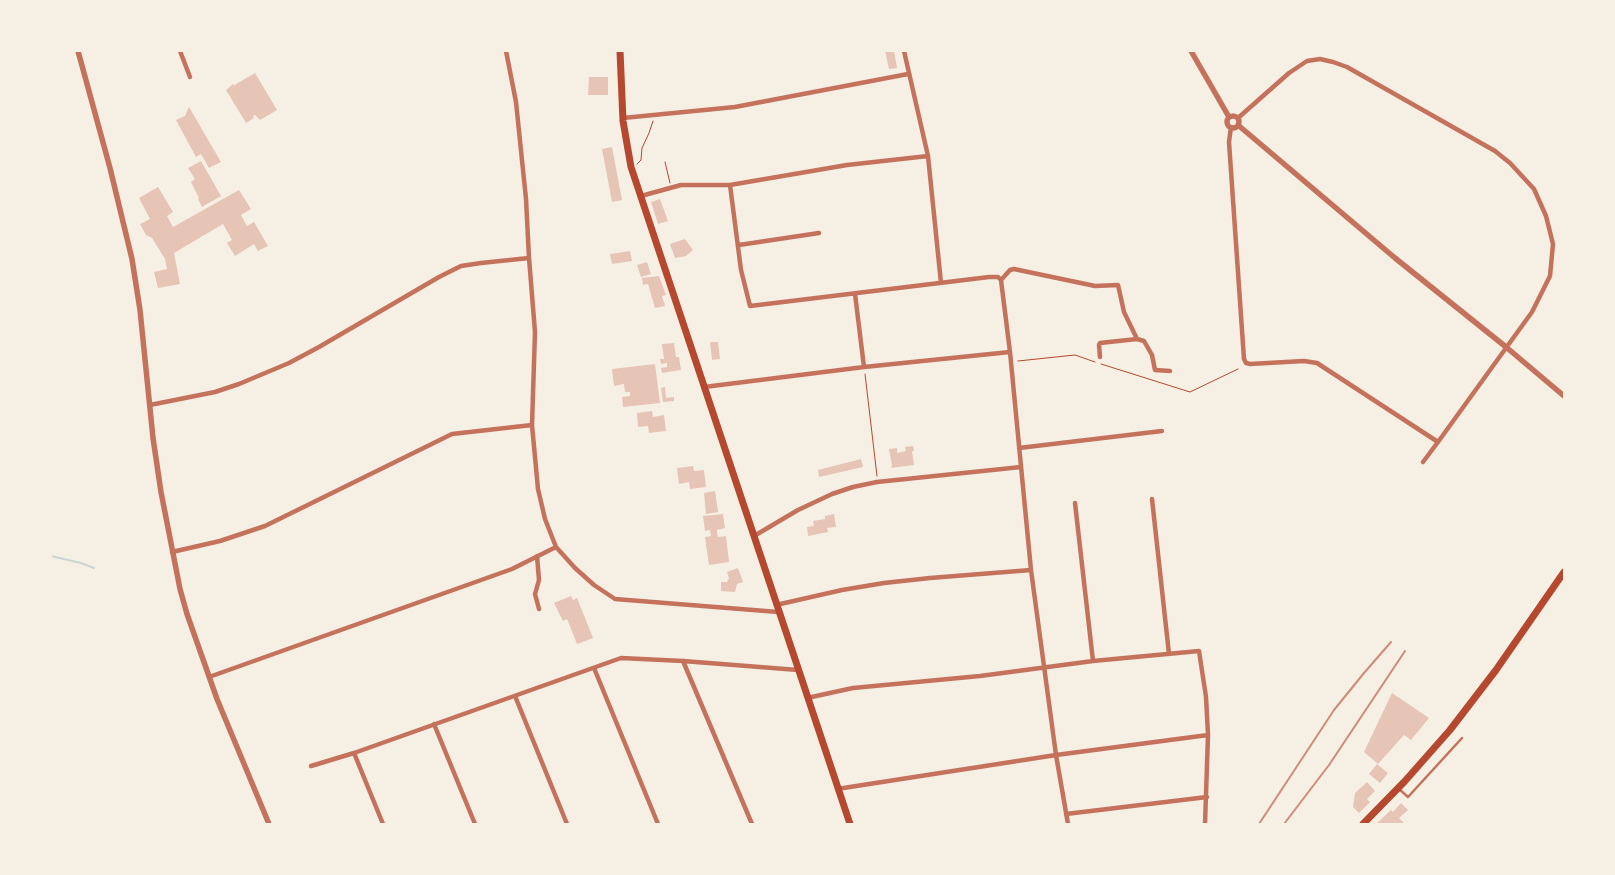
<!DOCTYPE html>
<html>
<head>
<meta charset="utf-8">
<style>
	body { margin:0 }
	#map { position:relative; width:1615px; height:875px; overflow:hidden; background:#f6efe4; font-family:"DejaVu Sans",sans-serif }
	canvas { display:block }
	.frame { position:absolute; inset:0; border:52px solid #f6efe4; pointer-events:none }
</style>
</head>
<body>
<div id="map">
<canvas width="1615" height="875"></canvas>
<div class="frame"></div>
</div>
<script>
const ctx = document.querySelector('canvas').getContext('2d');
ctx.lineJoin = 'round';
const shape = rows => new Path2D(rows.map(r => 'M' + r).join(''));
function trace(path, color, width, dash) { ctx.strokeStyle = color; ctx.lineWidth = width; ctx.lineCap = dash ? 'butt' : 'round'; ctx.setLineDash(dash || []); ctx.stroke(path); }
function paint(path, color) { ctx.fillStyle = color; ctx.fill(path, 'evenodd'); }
const stream = shape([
	[51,556,81,563,94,568]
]);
const building = shape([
	[885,51,894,51,897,68,889,69],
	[255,73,277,110,260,120,255,115,253,116,254,118,246,123,226,90,233,84,235,86,236,84],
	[589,77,608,77,608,95,588,95],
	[189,107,221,162,209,168,201,154,196,157,176,120,185,116],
	[612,147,622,200,612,202,602,149],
	[201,161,221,196,202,207,198,199,199,198,191,182,195,179,188,168],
	[158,187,173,212,167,216,173,227,239,190,251,209,241,215,247,226,254,222,268,246,258,251,254,244,235,256,227,243,232,240,223,224,174,253,180,284,158,288,154,272,167,269,165,259,152,238,146,235,140,224,150,219,139,198],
	[660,199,668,221,658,224,651,202],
	[685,239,693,250,686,256,675,258,670,244],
	[630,251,632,261,612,264,610,254],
	[647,262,651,274,641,277,637,265],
	[659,276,666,295,662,296,665,306,655,308,648,284,643,285,642,278],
	[710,342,718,342,720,359,712,360],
	[674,343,676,357,679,357,681,370,662,373,661,368,667,367,667,363,661,364,660,359,664,359,662,344],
	[655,364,660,403,623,407,622,397,630,396,630,392,625,392,624,384,614,386,612,369],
	[665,387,666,398,674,397,674,401,663,402,661,388],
	[652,411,653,417,664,415,666,431,649,433,648,426,638,427,637,413],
	[913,446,914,451,912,451,914,465,891,468,892,465,889,449,897,448,897,453,906,451,905,447],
	[861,459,863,467,819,477,818,470],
	[693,466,694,471,704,470,706,487,690,489,689,482,679,484,677,468],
	[715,491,718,512,706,514,704,493],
	[723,514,725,528,717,530,717,533,718,537,726,536,729,562,709,565,705,537,711,536,710,530,705,531,703,516],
	[834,514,836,527,827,528,828,532,808,536,807,527,814,526,813,521,825,519,825,516],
	[738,568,743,582,737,584,735,592,721,591,721,582,727,582,729,578,727,572],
	[571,596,573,600,577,598,593,638,577,644,567,619,563,621,554,603],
	[1392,693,1429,718,1411,740,1404,735,1378,764,1364,752],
	[1377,764,1388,773,1380,783,1369,774],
	[1367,782,1375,791,1367,799,1370,802,1359,813,1353,807,1355,793],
	[1401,803,1408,810,1399,818,1405,824,1376,824,1391,810,1393,812]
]);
const path = shape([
	[665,162,670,183],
	[637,164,641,160,642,148,649,133,653,121],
	[1018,361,1075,355,1095,362],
	[1101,364,1190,392,1238,369],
	[865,374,877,476]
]);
const service = shape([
	[1399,789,1408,797,1462,738]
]);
const minor = shape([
	[180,51,190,77],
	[506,51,516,102,526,199,529,258,535,332,532,425,538,489,545,519,556,547,575,568,594,585,615,599,778,612],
	[904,51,928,156,941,283],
	[623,118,735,107,908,74],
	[1231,127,1229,142,1244,359,1246,363,1250,364,1304,361,1317,363,1438,442,1532,312,1550,276,1553,244,1546,216,1534,189,1510,163,1495,151,1347,67,1333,62,1320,59,1307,61,1289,73,1238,118],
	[730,185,741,270,750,306,989,277,998,277,1001,280],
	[641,196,681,185,730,185,847,165,928,156],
	[739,245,819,233],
	[1001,280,1010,352,1031,570,1056,755,1068,824],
	[1001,280,1010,270,1014,269,1095,286,1118,285,1124,312,1137,339],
	[855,294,864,367],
	[1100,357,1099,345,1100,343,1137,339,1144,341,1152,355,1155,370,1170,371],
	[704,387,864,367,1010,352],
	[150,405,215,392,239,384,289,363,319,347,439,277,461,266,481,263,529,258],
	[1019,448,1162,431],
	[1423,462,1438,442],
	[1152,499,1169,654],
	[1075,503,1093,661],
	[754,536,798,510,832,494,853,487,877,482,1021,467],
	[172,552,220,541,265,526,452,434,532,425],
	[537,556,539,580,535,594,539,609],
	[776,605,842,590,884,583,930,578,1031,570],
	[683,661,752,824],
	[594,668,658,824],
	[209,677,512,569,556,547],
	[515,696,567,824],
	[807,698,853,688,980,676,1093,661,1199,651,1206,697,1208,735,1205,824],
	[434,724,475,824],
	[354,753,383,824],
	[311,766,354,753,621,658,683,661,798,670],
	[837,789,1056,755,1208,735],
	[1066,814,1207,797]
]);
const tertiary = shape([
	[78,51,110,168,132,259,140,310,153,438,161,492,180,589,187,614,217,699,269,824],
	[1191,51,1229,117],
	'1227 122a6 6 0 1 1 12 0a6 6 0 1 1-12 0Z',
	[1238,125,1395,258,1506,347,1564,396]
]);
const primary = shape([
	[620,51,623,121,631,167,850,824],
	[1363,824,1405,781,1450,730,1496,670,1564,572]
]);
const rail = shape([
	[1259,824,1334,710,1364,673,1391,642],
	[1284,824,1329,765,1405,651]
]);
trace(stream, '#c9d6d2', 2);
paint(building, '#e6c5b7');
trace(path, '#b5482f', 1);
trace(service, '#c5725c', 2.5);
trace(minor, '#c5725c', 4.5);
trace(tertiary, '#c5725c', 5.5);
trace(primary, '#b5482f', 7);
trace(rail, '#cf8b77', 2);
</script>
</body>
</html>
